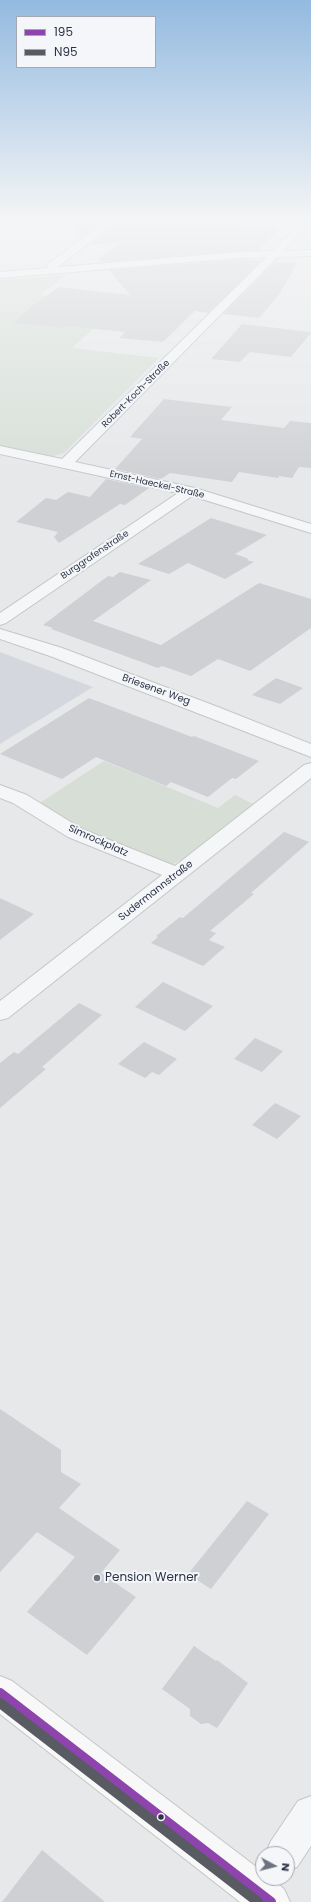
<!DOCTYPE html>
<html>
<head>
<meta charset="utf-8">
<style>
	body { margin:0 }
	#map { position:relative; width:311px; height:1902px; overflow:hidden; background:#e6e8ea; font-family:Poppins,sans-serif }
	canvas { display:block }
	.legend { position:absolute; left:16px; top:16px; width:140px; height:52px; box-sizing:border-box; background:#f4f6f9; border:1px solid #a4a8b1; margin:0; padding:5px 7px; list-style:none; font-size:12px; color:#2b3445 }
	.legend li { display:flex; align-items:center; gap:8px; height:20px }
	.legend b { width:20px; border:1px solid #a4a8b1 }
	.north { position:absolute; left:255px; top:1846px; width:40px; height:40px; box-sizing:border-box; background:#f4f6f9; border:1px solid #a4a8b1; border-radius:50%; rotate:97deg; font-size:11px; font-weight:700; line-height:16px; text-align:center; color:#2b3445 }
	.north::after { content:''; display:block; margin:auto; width:14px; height:18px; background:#6c737f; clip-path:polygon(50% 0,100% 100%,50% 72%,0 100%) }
</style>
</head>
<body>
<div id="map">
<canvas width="311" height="1902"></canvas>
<ul class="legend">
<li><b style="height:5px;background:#8e44ad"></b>195</li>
<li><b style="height:5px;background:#595b62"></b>N95</li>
</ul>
<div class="north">N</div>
</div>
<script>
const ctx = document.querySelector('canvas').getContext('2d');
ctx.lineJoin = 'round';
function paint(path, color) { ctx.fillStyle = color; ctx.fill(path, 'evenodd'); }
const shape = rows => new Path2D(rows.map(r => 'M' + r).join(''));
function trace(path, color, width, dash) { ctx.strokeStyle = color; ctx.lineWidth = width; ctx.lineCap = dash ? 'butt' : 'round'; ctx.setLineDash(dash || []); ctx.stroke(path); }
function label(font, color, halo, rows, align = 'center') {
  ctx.font = font + ' Poppins,sans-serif'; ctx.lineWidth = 4; ctx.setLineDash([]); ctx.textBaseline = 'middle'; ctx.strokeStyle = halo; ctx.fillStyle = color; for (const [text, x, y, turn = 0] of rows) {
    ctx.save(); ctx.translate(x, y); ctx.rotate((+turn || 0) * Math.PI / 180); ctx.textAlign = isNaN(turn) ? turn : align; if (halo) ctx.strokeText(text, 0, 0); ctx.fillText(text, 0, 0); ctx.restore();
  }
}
const built = shape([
	[0,652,93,687,0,744]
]);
const green = shape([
	[66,275,40,295,121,304,72,348,159,358,64,453,50,457,0,446,0,280],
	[104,761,218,808,235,795,253,804,184,858,173,864,165,864,77,826,38,804]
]);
const building = shape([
	[67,221,104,221,81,238],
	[118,221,242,221,238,224,281,228,258,250,102,262,99,258,121,243,88,245],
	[248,259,261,261,208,313,195,311,163,342,119,338,125,332,67,326,64,328,13,323,25,313,23,313,59,287,130,295,109,270],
	[275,262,297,263,279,295,259,318,223,314],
	[242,324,311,332,311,333,291,357,250,352,240,362,211,359],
	[164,399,232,407,221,420,284,428,290,421,311,423,311,468,299,467,292,478,279,476,278,478,239,472,232,482,170,473,161,479,115,469,142,439,130,437],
	[106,479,149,488,125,505,120,504,59,543,54,537,58,532,16,522,46,498,56,500,68,492,90,497],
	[211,518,267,535,235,554,249,559,247,560,254,562,225,579,188,563,169,574,138,564],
	[120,572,151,580,93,621,161,645,259,583,311,599,311,628,250,671,218,659,191,676,162,666,158,668,51,629,53,628,43,625,108,576,113,577],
	[276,678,303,688,280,704,252,695],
	[89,698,192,737,194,736,259,761,236,779,232,778,208,797,171,782,166,786,96,757,62,779,0,754],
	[284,832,309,842,251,893,254,894,210,931,216,933,209,940,225,947,203,966,151,943,158,937,156,936,180,917,183,918],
	[0,898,34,914,0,940],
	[163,982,213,1006,185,1031,135,1007],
	[79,1003,102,1015,42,1067,46,1069,0,1108,0,1063,14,1052,18,1054],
	[255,1038,283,1051,262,1072,234,1059],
	[144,1042,177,1059,159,1075,152,1072,145,1078,118,1064],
	[275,1103,301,1116,277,1139,252,1125],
	[0,1409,61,1450,61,1472,81,1484,59,1508,120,1550,101,1573,136,1597,87,1655,27,1612,75,1557,37,1532,0,1572],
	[247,1501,269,1514,211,1589,188,1574],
	[194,1646,216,1661,217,1660,248,1683,217,1728,208,1723,201,1724,190,1716,190,1709,162,1689],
	[42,1850,105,1902,2,1902]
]);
const minor = shape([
	[106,221,117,221,58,267,60,270,59,272,51,272,47,266,48,264,106,221],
	[303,221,311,221,311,223,75,462,195,488,311,524,311,533,192,496,6,623,0,625,0,613,178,493,0,454,0,446,62,459,303,221],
	[0,629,62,648,218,707,311,744,311,757,50,656,0,639,0,629],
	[311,763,311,778,8,1018,0,1020,0,1001,162,875,68,837,13,803,0,798,0,785,27,795,82,829,175,866,304,765,311,763],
	[311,1796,311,1846,297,1867,287,1871,287,1854,265,1854,271,1841,298,1801,311,1796]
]);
const tertiary = shape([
	[311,250,311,256,239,258,0,278,0,272,239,252,311,250]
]);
const secondary = shape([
	[0,1676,12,1681,263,1872,263,1878,271,1878,284,1889,290,1902,240,1902,0,1714,0,1676]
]);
const bus1 = shape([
	[0,1693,271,1902]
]);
const bus2 = shape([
	[0,1703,258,1902]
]);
const markers = [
	[97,1578,4,"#6c737f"],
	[161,1817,3.5,"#2b3445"]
];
const farStreetnames = [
	["Robert-Koch-Straße",136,394,-45],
	["Ernst-Haeckel-Straße",157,485,13],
	["Burggrafenstraße",95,555,-34]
];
const streetNames = [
	["Briesener Weg",156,690,20],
	["Simrockplatz",98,841,24],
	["Sudermannstraße",156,891,-38]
];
const nearPoinames = [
	["Pension Werner",105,1578]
];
paint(built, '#d4d7dd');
paint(green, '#d6ded6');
paint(building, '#ced0d3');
trace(minor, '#c4c6c8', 2);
trace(tertiary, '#c4c6c8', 2);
trace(secondary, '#c4c6c8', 2);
paint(minor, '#f5f6f7');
paint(tertiary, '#f5f6f7');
paint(secondary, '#f8f8f8');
trace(bus1, '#8e44ad', 10);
trace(bus2, '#595b62', 10);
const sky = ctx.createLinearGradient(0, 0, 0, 487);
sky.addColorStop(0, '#93bae0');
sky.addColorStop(0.45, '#f4f5f6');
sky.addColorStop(1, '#f4f5f600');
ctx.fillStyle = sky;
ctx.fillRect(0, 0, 311, 487);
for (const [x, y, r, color] of markers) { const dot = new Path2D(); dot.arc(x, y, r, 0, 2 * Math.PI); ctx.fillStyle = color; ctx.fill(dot); trace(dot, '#f4f6f9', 1.5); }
label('9px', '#2b3445', '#f4f6f9', farStreetnames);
label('10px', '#2b3445', '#f4f6f9', streetNames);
label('12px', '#2b3445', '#f4f6f9', nearPoinames, 'left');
</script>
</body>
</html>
